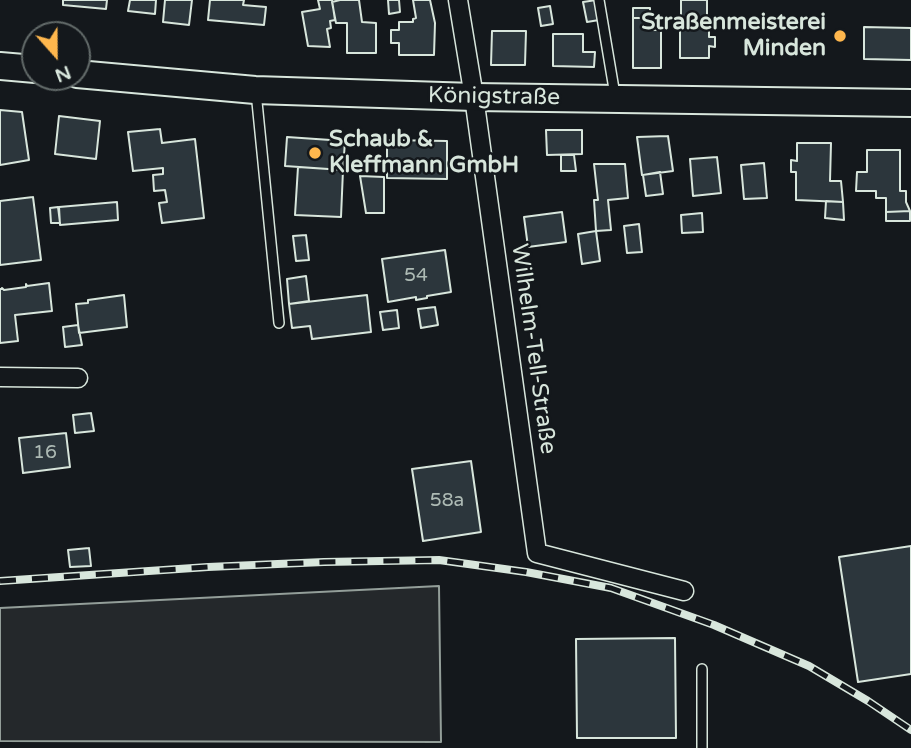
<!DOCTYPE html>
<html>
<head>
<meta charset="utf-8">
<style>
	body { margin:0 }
	#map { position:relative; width:911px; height:748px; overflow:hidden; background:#14181c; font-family:"Varela Round",sans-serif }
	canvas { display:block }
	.north { position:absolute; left:21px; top:21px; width:70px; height:70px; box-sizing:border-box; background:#14181c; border:2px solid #626a69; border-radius:50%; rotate:159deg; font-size:19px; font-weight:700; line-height:28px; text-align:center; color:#d8e6dc }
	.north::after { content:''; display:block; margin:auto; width:24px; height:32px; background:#ffb74d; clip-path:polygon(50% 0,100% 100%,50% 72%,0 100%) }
</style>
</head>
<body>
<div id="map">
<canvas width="911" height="748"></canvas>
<div class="north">N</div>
</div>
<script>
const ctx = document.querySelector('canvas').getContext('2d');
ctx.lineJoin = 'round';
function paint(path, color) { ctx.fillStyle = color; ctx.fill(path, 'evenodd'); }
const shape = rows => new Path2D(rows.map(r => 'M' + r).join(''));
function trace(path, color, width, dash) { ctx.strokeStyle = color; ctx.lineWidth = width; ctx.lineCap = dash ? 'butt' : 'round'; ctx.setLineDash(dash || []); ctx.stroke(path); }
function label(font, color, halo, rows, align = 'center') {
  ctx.font = font + ' "Varela Round",sans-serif'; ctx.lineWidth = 5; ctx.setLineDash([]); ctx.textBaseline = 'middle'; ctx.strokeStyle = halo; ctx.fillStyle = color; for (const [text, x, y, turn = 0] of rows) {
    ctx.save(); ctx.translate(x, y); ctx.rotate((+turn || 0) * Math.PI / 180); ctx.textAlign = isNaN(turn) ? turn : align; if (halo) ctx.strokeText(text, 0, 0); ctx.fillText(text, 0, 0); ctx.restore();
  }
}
const parking = shape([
	[439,586,441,742,0,741,0,608,439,586]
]);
const building = shape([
	[63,0,107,0,106,9,63,5,63,0],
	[130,0,156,0,155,14,128,11,130,0],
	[165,0,192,0,189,25,163,22,165,0],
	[210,0,244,0,243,5,266,7,264,25,208,20,210,0],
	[318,0,332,0,335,20,330,21,331,28,327,29,330,47,308,46,302,12,320,9,318,0],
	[340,0,359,0,362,22,376,23,376,53,347,53,347,23,336,23,332,2,340,0],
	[388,0,399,0,400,12,389,14,388,0],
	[413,0,430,0,435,23,434,55,399,55,399,43,391,43,391,30,399,30,399,22,413,22,413,19,416,18,413,0],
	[596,0,599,20,587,22,583,2,596,0],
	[681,0,707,0,707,25,681,24,681,0],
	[550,6,553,24,541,26,538,8,550,6],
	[633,8,650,8,650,18,633,18,633,8],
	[633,18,649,18,649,30,661,30,661,68,633,68,633,18],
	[680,24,709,25,709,37,715,37,715,47,709,46,709,58,680,58,680,24],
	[864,27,911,28,911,60,864,59,864,27],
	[492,31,526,31,525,65,491,65,492,31],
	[553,34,583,34,583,52,595,52,594,67,553,66,553,34],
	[0,110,22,112,29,160,0,165,0,110],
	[59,116,100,121,96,159,55,154,59,116],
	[160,129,162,143,195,139,204,218,162,223,159,203,167,202,165,190,154,191,153,175,163,174,163,168,133,171,128,132,160,129],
	[546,130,582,130,582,154,547,155,546,130],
	[668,136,673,171,642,175,637,137,668,136],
	[287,137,345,141,343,170,285,166,287,137],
	[387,140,447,141,447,179,387,178,387,140],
	[797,143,831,143,830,181,841,181,843,202,796,200,796,172,791,172,791,160,797,161,797,143],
	[867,150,900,150,900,191,906,191,906,202,910,211,886,212,886,198,876,198,876,191,856,191,857,172,867,172,867,150],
	[561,155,574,155,576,171,561,171,561,155],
	[717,157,721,193,693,196,690,159,717,157],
	[764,163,767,198,744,199,741,165,764,163],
	[594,164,625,164,628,198,608,200,611,230,596,231,594,200,598,200,594,164],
	[298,167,343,170,341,217,295,215,298,167],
	[660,172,663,194,646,196,643,175,660,172],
	[360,176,384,177,384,213,366,213,360,176],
	[33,197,41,260,0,265,0,201,33,197],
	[826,201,843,202,844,220,825,218,826,201],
	[117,202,118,220,60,225,59,207,117,202],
	[58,207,60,223,51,223,50,208,58,207],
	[910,211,910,221,886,221,886,212,910,211],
	[562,212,566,242,528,247,524,217,562,212],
	[702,213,703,232,682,233,681,215,702,213],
	[639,224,642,252,627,253,624,226,639,224],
	[596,231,600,261,582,264,578,234,596,231],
	[306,235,309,260,296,261,293,236,306,235],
	[445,250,451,292,427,296,427,298,416,300,416,297,388,302,382,259,445,250],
	[306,276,309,301,289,304,287,279,306,276],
	[49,283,52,311,15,315,18,341,0,343,0,289,3,289,2,288,4,290,26,287,26,284,27,286,49,283],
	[124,295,127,327,79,333,76,304,88,303,88,300,124,295],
	[367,295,371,332,312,339,310,326,292,328,289,304,367,295],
	[435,307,438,325,421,328,418,309,435,307],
	[397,310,399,328,383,330,380,312,397,310],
	[78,325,82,345,65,347,63,327,78,325],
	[91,413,94,431,75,433,73,415,91,413],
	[66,433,70,467,23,473,19,438,66,433],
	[471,461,481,532,423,541,412,469,471,461],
	[911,546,911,674,858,682,839,557,911,546],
	[89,548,91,566,70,567,68,550,89,548],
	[675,638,676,738,577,738,576,639,675,638]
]);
const service = shape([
	[599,0,615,95],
	[256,92,279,323],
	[702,748,702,669]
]);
const minor = shape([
	[458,0,474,97,537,553,684,591],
	[0,377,78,378]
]);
const secondary = shape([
	[0,66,35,69],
	[77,74,255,90,474,97,911,103]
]);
const rail = shape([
	[0,581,208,567,324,562,439,560,526,572,611,588,714,625,809,666,868,701,911,730]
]);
const markers = [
	[840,36,7,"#ffb74d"],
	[315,153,7,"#ffb74d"]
];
const numberNames = [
	["54",416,276],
	["16",45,453],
	["58a",447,501]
];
const poiNames = [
	["Straßenmeisterei",826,23],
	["Minden",826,49],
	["Schaub &",329,140,"left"],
	["Kleffmann GmbH",329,166,"left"]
];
const streetNames = [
	["Königstraße",494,97,1],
	["Wilhelm-Tell-Straße",533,349,82]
];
paint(parking, '#24282b');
trace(parking, '#939e99', 2);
paint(building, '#2c363c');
trace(building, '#d8e6dc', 2);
trace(service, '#d8e6dc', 12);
trace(minor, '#d8e6dc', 21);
trace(secondary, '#d8e6dc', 30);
trace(service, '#14181c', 9);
trace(minor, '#14181c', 18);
trace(secondary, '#14181c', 26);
trace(rail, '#d8e6dc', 8);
trace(rail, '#14181c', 5, [16]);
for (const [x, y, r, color] of markers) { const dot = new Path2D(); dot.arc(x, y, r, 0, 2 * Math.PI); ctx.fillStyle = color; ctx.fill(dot); trace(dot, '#14181c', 2.5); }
label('19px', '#adbab4', null, numberNames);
label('bold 23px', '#d8e6dc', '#14181c', poiNames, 'right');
label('23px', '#d8e6dc', '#14181c', streetNames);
</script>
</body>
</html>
